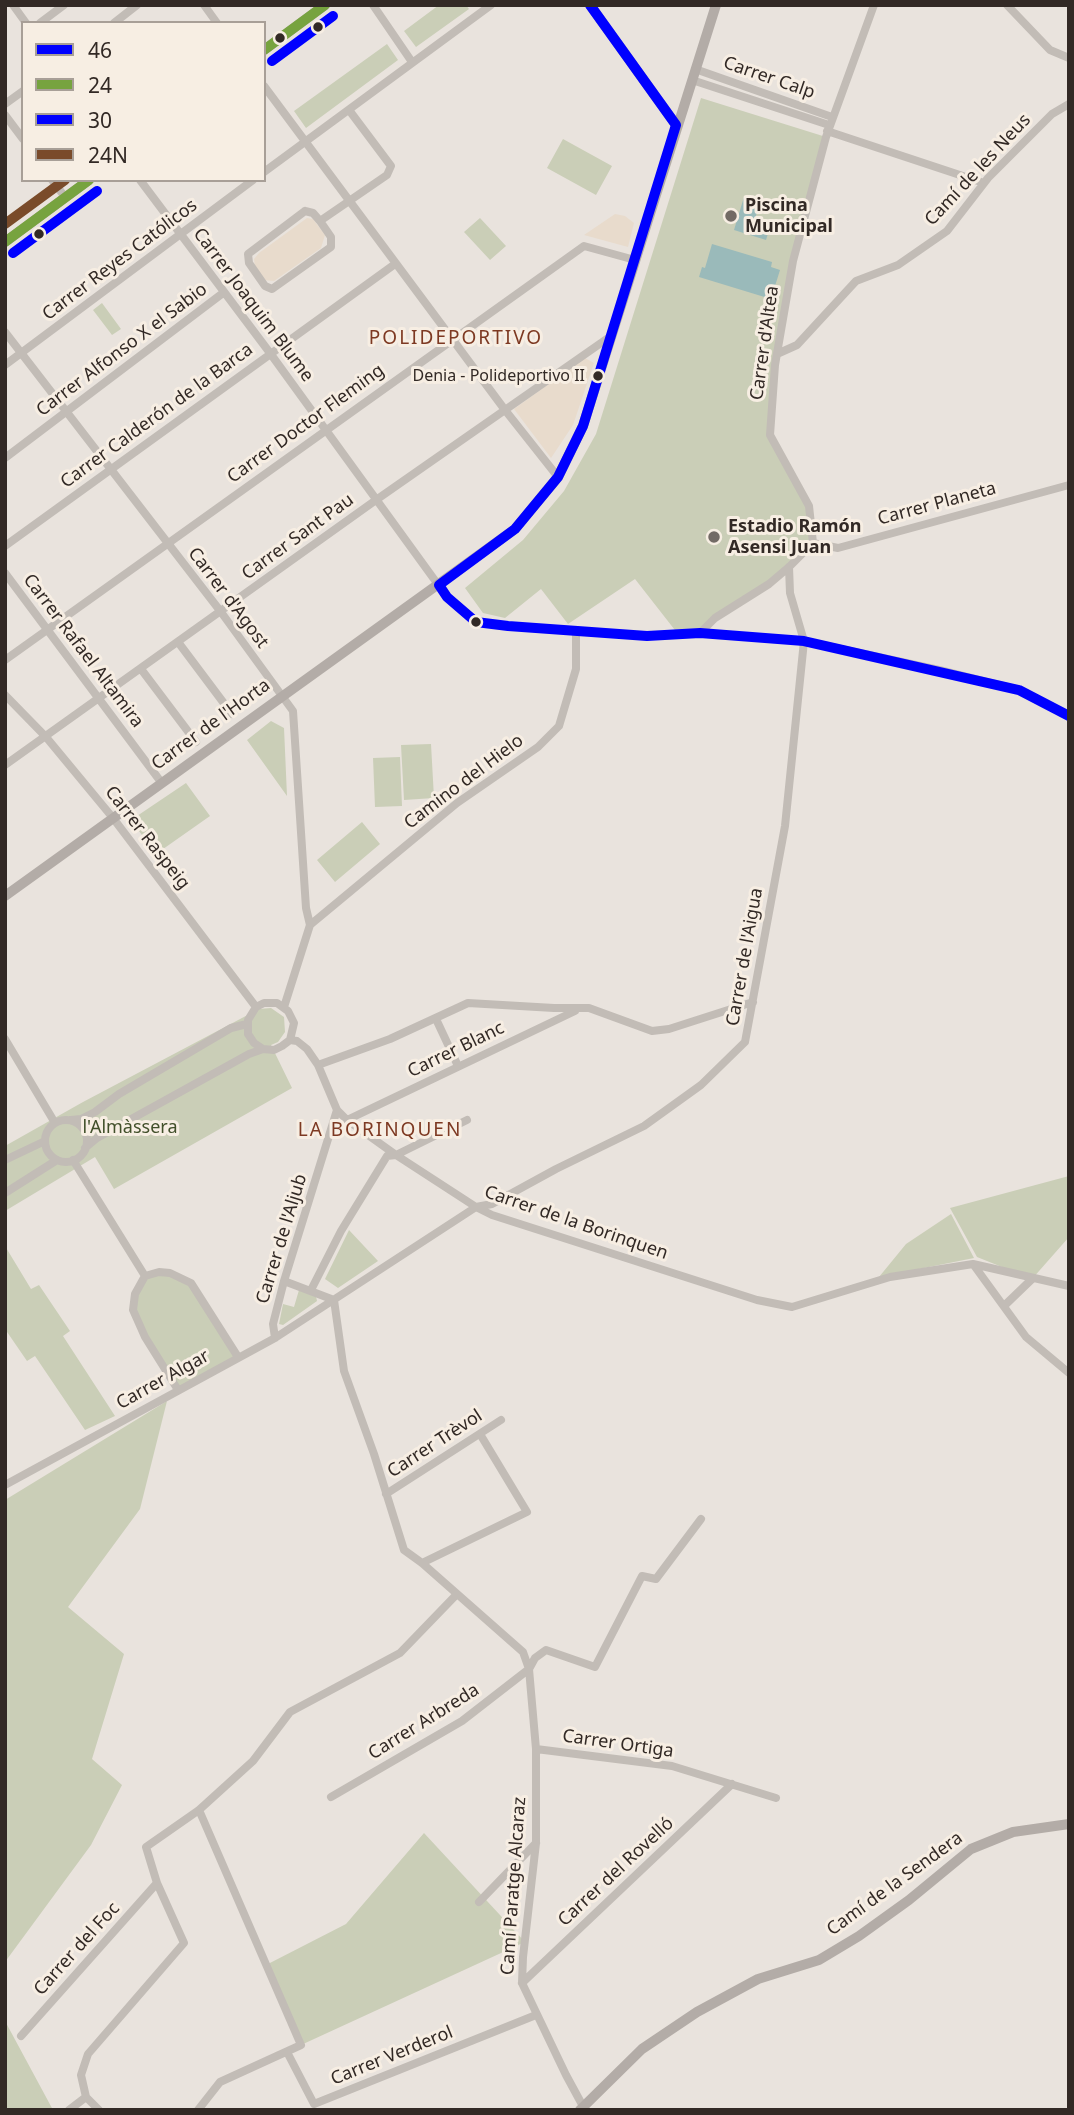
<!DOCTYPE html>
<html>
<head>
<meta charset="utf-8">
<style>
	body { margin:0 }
	#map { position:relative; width:1074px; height:2115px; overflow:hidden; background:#e9e3dd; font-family:"Noto Sans",sans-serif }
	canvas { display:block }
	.frame { position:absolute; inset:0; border:7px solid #322925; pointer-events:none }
	.legend { position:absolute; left:21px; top:21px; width:245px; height:161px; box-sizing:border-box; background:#f7eee3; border:2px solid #a89f97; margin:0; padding:9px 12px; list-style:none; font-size:21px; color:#322925 }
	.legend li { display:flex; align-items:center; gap:14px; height:35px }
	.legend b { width:35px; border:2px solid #a89f97 }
</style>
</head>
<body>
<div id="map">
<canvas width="1074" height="2115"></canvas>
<div class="frame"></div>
<ul class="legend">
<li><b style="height:9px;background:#00f"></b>46</li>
<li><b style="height:9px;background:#77a33f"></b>24</li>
<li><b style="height:9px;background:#00f"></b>30</li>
<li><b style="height:9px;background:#7a4b2a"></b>24N</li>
</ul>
</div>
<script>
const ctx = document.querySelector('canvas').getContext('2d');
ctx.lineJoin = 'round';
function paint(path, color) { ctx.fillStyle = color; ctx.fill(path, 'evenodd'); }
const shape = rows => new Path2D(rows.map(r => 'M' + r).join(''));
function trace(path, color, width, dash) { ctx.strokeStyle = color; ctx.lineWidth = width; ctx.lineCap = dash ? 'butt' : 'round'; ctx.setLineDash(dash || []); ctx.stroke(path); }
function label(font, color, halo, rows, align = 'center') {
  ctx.font = font + ' "Noto Sans",sans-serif'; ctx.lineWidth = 6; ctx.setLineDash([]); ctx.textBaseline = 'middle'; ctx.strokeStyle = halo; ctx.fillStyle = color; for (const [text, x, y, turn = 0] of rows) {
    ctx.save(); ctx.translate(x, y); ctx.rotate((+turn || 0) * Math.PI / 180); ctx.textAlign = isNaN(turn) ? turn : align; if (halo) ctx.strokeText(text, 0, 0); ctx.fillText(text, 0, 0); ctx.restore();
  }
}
const green = shape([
	[439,5,466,5,469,9,416,47,404,31],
	[387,44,398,60,306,128,294,111],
	[701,98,826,137,793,261,775,365,770,435,809,506,813,543,789,567,700,633,678,634,635,579,568,624,541,589,505,618,483,613,465,588,523,540,564,491,596,434],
	[563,139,612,166,596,195,547,168],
	[480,218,506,246,490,260,464,232],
	[102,303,121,329,112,335,93,310],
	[271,721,284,728,287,796,247,740],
	[431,744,434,798,404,800,401,745],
	[400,757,402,806,375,807,373,758],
	[186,783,210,816,156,854,136,827,137,816],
	[362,822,380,844,335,882,317,860],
	[271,1008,284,1017,285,1032,278,1042,271,1045,292,1088,114,1189,95,1157,5,1211,5,1146,83,1102,259,1009],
	[1069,1176,1069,1237,1032,1279,977,1257,950,1208],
	[951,1214,974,1258,879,1277,906,1244],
	[349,1230,378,1261,338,1288,325,1279],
	[5,1246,31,1289,39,1285,70,1331,63,1336,115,1416,85,1430,35,1356,27,1361,5,1329],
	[158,1272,191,1283,238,1357,178,1390,133,1310,145,1276],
	[299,1290,316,1296,317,1301,283,1325,279,1324,283,1304,294,1307],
	[167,1401,140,1509,68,1607,124,1654,92,1759,122,1785,91,1845,5,1962,5,1500],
	[424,1833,525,1942,301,2045,266,1965,346,1924],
	[5,2021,53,2110,5,2110]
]);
const plaza = shape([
	[615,214,625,216,634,223,628,247,584,235],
	[307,218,313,219,325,235,321,248,274,281,263,280,255,268,254,259,259,253],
	[585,358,594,363,573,425,551,458,514,409]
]);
const water = shape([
	[744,197,760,202,755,219,771,224,766,240,734,230],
	[712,244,772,262,771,267,780,270,771,299,699,277,702,267,705,268]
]);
const street = shape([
	[13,5,26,23],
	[204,5,217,23],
	[373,5,412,62],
	[1007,5,1050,50,1069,58],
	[40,23,64,5],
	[114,23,137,5],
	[695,69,832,117],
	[692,80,829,125],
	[264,86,505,410,558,477],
	[5,104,23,91],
	[5,115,23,139],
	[827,131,984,183],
	[264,172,491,5],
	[52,180,65,197],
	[140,180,270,353,447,597,476,622,508,626,647,636,700,633,804,641,939,670,1019,690,1069,716],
	[305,211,313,213,320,221,331,237,331,247,272,289,265,286,249,263,248,254,305,211],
	[320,221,387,175,391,166,349,110],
	[5,332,221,612,293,711,306,908,310,925,284,1007],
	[777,354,797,345,856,281,898,265,947,231,988,178,1052,114,1069,104],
	[5,365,253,180],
	[5,458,223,293],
	[813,543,838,548,1069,485],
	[5,546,395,264],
	[5,573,161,782],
	[700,633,715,618,769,584,789,567,813,543,809,506,770,435,775,365,793,261,826,137,874,5],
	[178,642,232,714],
	[5,660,584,246,635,260],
	[141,669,196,742],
	[5,695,46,737,113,818,256,1007],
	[5,765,376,500,611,336],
	[310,925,457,803,538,747,559,726,576,669,576,630],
	[436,1019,458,1066],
	[5,1039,55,1123],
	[290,1040,297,1041,307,1049,318,1065,337,1110,347,1120,396,1155,476,1207,492,1215,757,1300,792,1307,890,1277,973,1264,1026,1337,1069,1373],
	[318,1065,390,1039,468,1003,554,1008,589,1008,652,1031,669,1029,753,1002],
	[71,1120,81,1119,95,1112,119,1094,231,1028,247,1024],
	[347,1120,575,1011],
	'45 1141a21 21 0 1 1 42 0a21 21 0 1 1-42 0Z',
	[85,1148,97,1138,249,1054,263,1049,274,1050,282,1046,290,1040,294,1023,288,1011,277,1003,264,1003,256,1007,248,1020,248,1034,254,1043,263,1049],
	[5,1160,45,1141],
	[73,1160,145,1276],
	[5,1193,57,1160],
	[973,1264,1069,1286],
	[284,1281,334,1300],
	[311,1290,341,1231,387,1156,396,1155,467,1120],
	[334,1300,344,1371,374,1454,404,1550,422,1563,523,1652,529,1669,536,1749,536,1843,523,1957,522,1983,566,2075,585,2110],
	[1004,1306,1032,1279],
	[275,1338,273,1324,284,1281,337,1110],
	[178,1390,145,1337,133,1310,135,1294,145,1276,159,1272,170,1273,191,1283,238,1357],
	[5,1485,275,1338,476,1207,492,1204,556,1169,644,1126,701,1085,745,1042,785,826,804,641,790,593,789,567],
	[386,1494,501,1420],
	[422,1563,527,1512,480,1434],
	[536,1749,672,1766,776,1798],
	[331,1797,462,1721,529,1669,535,1658,546,1650,595,1667,642,1576,656,1579,701,1519],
	[479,1902,536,1843],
	[522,1983,732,1784],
	[21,2036,157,1883],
	[287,2052,314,2104,536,2015],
	[69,2110,86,2097],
	[99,2110,86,2097,81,2075,88,2054,184,1943,157,1883,146,1847,199,1810,253,1761,290,1712,400,1653,457,1594],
	[198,2110,220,2082,301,2045,199,1810]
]);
const secondary = shape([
	[590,5,676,125],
	[264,50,325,5],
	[5,242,89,180],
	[5,896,515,529,558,477,583,426,716,5],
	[580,2110,642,2049,697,2012,758,1979,819,1960,859,1936,909,1900,971,1849,1013,1832,1069,1824]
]);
const bus1 = shape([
	[590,5,676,125,583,426,558,477,515,529,439,585,447,597,476,622,508,626,647,636,700,633,804,641,1019,690,1069,716]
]);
const bus2 = shape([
	[264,50,325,5],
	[5,242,89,180]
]);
const bus3 = shape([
	[272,61,333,16],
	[13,253,97,191]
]);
const bus4 = shape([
	[5,224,65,180]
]);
const markers = [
	[318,27,6,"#322925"],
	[280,38,6,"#322925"],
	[731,216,7,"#726a65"],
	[39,234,6,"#322925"],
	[598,376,6,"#322925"],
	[714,537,7,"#726a65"],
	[476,622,6,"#322925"]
];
const busNames = [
	["Denia - Polideportivo II",585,376]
];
const streetNames = [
	["Carrer Calp",769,78,19],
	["Camí de les Neus",978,170,-47],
	["Carrer Reyes Católicos",120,260,-37],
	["Carrer Joaquim Blume",253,305,53],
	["Carrer d'Altea",765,343,-82],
	["Carrer Alfonso X el Sabio",122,350,-37],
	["Carrer Calderón de la Barca",157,416,-36],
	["Carrer Doctor Fleming",306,424,-36],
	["Carrer Planeta",937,504,-15],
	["Carrer Sant Pau",298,537,-36],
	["Carrer d'Agost",228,598,53],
	["Carrer Rafael Altamira",83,651,53],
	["Carrer de l'Horta",211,725,-36],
	["Camino del Hielo",464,782,-37],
	["Carrer Raspeig",147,838,52],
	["Carrer de l'Aigua",745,957,-80],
	["Carrer Blanc",456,1050,-26],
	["Carrer de la Borinquen",576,1223,19],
	["Carrer de l'Aljub",282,1239,-73],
	["Carrer Algar",163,1380,-29],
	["Carrer Trèvol",435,1444,-33],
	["Carrer Arbreda",424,1722,-32],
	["Carrer Ortiga",618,1744,8],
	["Carrer del Rovelló",616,1872,-43],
	["Camí de la Sendera",895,1884,-36],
	["Camí Paratge Alcaraz",514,1886,-86],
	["Carrer del Foc",77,1949,-48],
	["Carrer Verderol",392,2056,-22]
];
const poiNames = [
	["Piscina",745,206],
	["Municipal",745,227],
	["Estadio Ramón",728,527],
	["Asensi Juan",728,548]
];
const parkNames = [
	["l'Almàssera",130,1128]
];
const neighbourhoodNames = [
	["POLIDEPORTIVO",456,339],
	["LA BORINQUEN",380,1131]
];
paint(green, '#caceb7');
paint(plaza, '#e8dbcc');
paint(water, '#9ababa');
trace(street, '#c2bcb6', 8);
trace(secondary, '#b3aca7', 10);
trace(bus1, '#00f', 10);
trace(bus2, '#77a33f', 10);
trace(bus3, '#00f', 10);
trace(bus4, '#7a4b2a', 10);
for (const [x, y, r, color] of markers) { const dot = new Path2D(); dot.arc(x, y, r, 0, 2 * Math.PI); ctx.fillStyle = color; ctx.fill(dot); trace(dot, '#f7eee3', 2.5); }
label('16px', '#322925', '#f7eee3', busNames, 'right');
label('18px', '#322925', '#f7eee3', streetNames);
label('bold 18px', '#322925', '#f7eee3', poiNames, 'left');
label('18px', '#414f2a', '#f7eee3', parkNames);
ctx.letterSpacing = '2px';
label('19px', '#7d3922', '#f7eee3', neighbourhoodNames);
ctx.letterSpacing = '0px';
</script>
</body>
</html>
